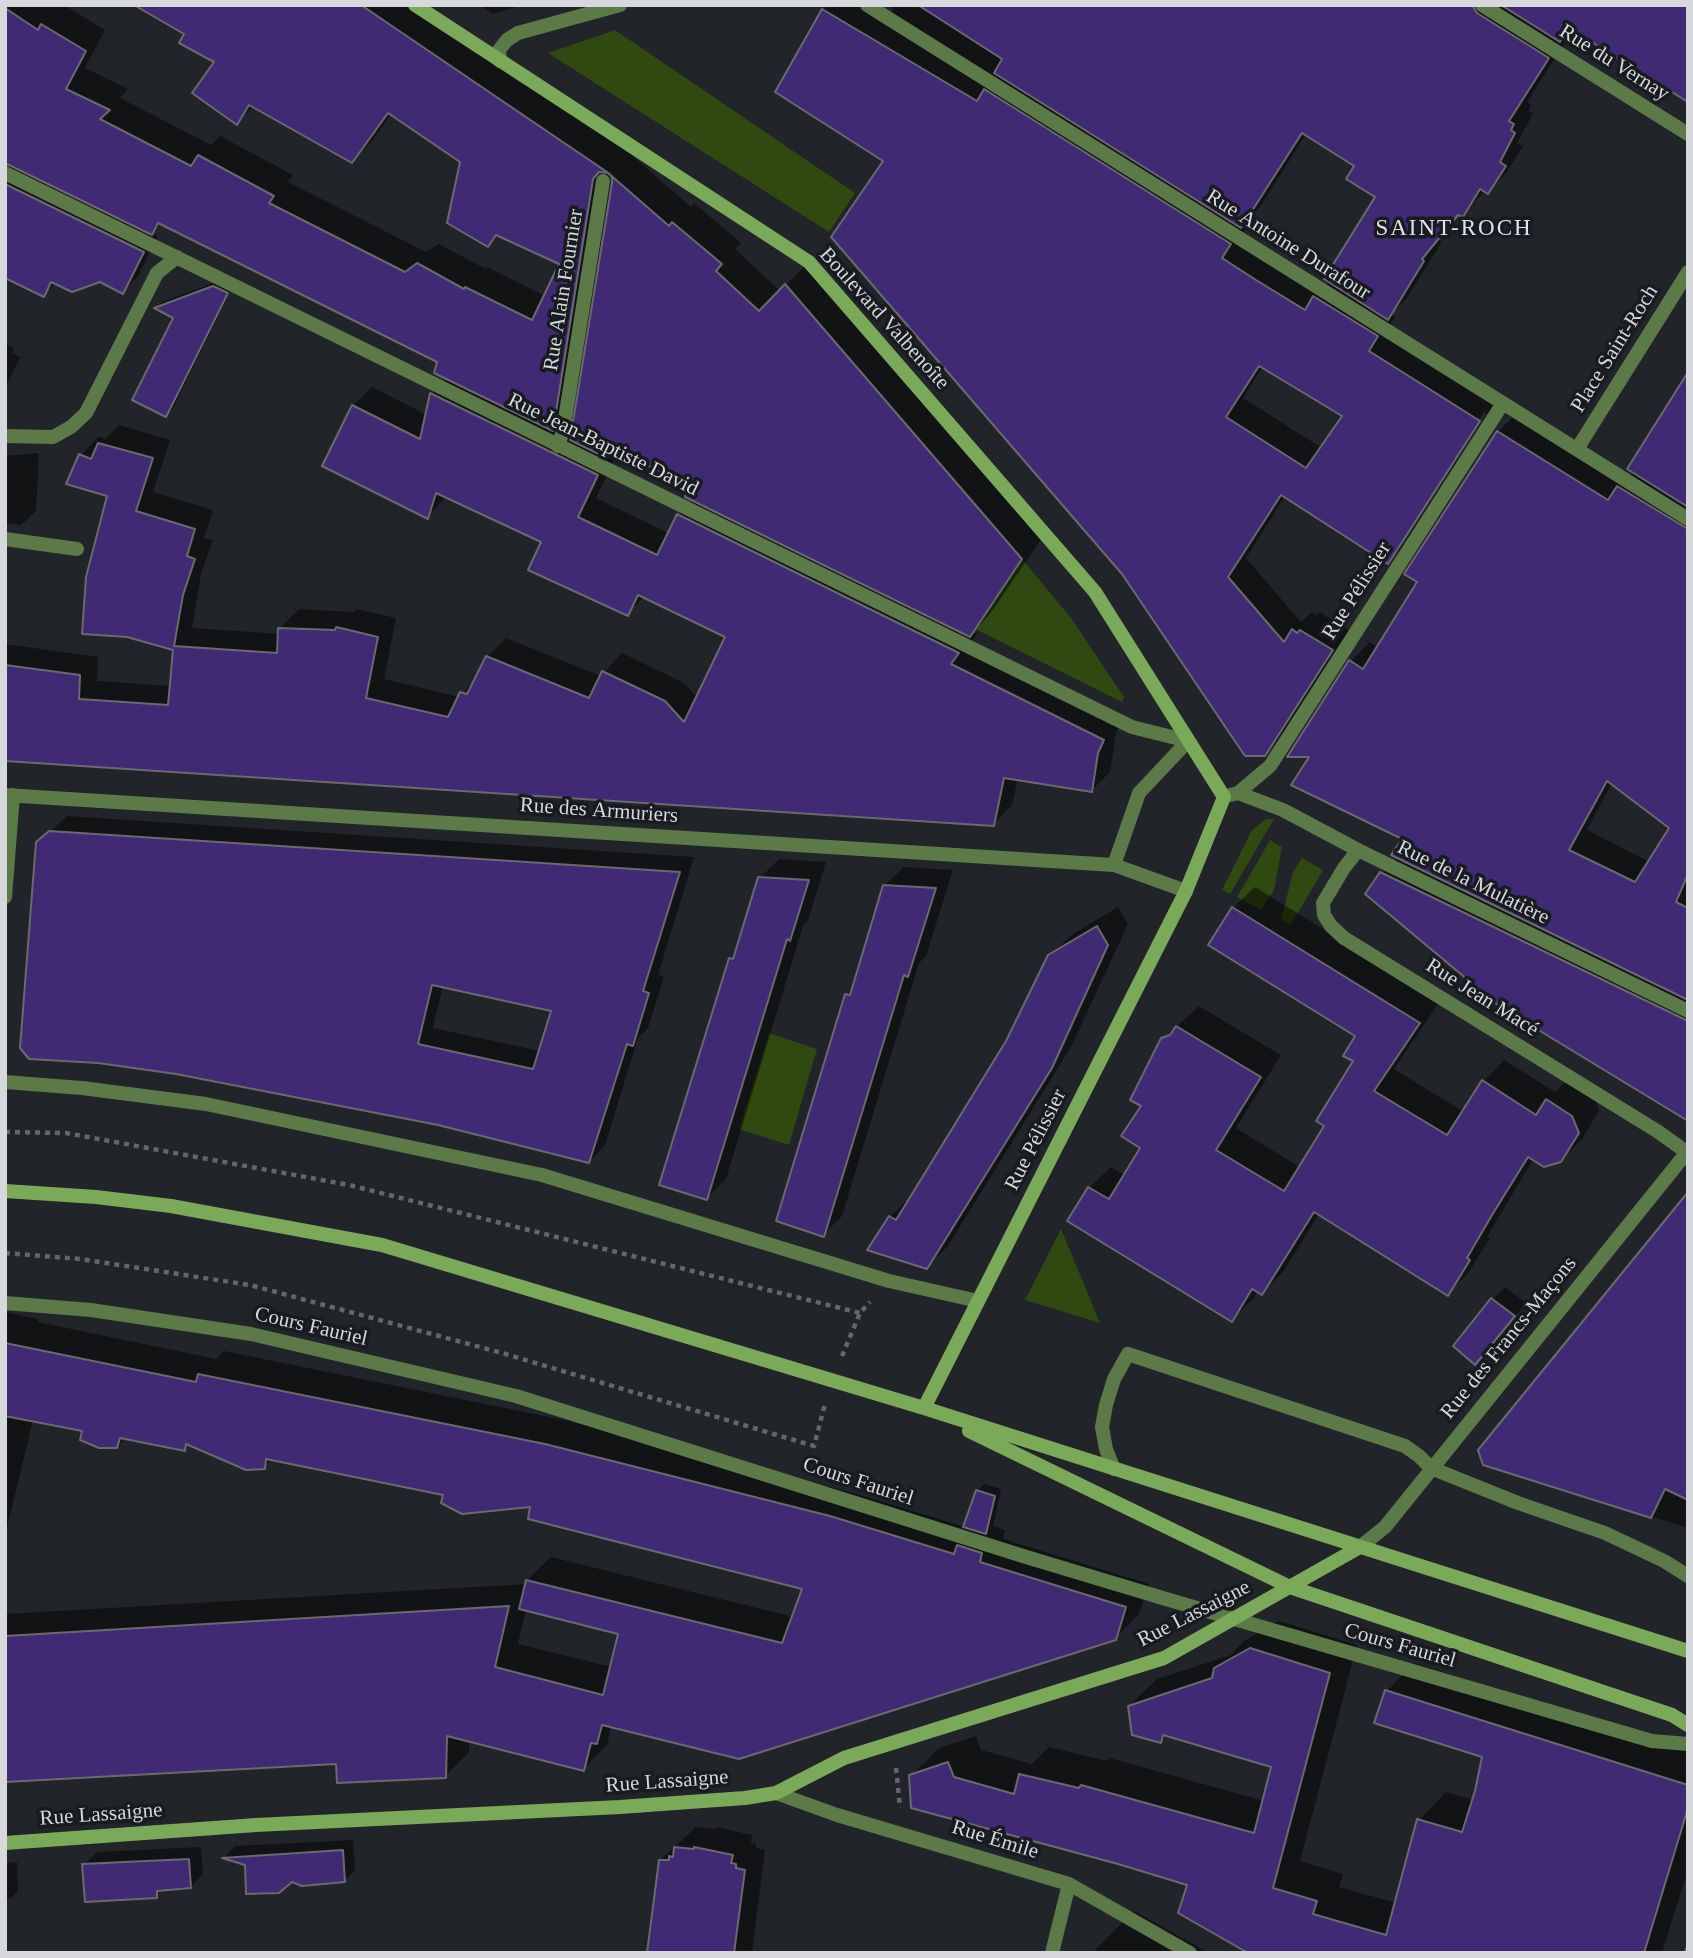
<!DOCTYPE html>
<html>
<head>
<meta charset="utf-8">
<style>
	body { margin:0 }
	#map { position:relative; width:1693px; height:1958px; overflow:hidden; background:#212429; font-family:"Times New Roman",serif }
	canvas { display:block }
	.frame { position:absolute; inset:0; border:7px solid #d6d8db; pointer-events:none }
</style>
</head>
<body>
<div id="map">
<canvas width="1693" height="1958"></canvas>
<div class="frame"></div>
</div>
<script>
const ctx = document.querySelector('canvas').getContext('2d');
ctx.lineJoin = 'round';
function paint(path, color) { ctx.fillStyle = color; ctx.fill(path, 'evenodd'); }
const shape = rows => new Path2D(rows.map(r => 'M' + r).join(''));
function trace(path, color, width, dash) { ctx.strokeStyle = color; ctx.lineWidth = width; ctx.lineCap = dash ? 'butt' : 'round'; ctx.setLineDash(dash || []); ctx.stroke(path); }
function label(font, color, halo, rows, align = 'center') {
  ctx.font = font + ' "Times New Roman",serif'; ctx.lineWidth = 7; ctx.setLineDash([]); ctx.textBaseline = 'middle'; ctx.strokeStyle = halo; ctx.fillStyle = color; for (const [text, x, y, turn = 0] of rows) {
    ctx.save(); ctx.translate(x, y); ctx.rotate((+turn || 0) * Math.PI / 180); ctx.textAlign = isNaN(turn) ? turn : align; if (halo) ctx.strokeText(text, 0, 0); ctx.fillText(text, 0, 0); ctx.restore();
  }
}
const green = shape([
	[615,30,855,193,829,232,548,53],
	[1022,559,1071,618,1124,697,1122,702,975,629],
	[1266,819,1274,819,1230,894,1222,890,1252,830],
	[1270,840,1282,847,1274,890,1261,910,1237,897],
	[1302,858,1323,870,1291,925,1281,920,1293,872],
	[769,1033,817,1049,789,1145,739,1129],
	[1061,1229,1100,1323,1025,1300]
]);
const shadow = shape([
	[5,5,64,5,105,30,85,68,128,89,120,98,211,145,220,136,293,175,288,182,426,252,439,244,486,269,487,267,545,296,561,263,499,235,488,245,462,162,391,114,372,141,352,161,254,105,237,123,216,61,186,33,138,5,412,5,628,152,691,207,694,203,741,243,735,249,780,291,806,265,1042,538,990,614,973,632,977,634,969,645,1121,721,1116,733,1110,772,1091,791,1018,778,1012,805,993,824,5,760,5,644,98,657,97,681,171,686,175,648,109,495,81,455,99,436,105,439,119,425,170,440,153,492,213,510,204,538,213,540,201,574,192,628,280,634,280,628,299,609,354,612,356,609,396,618,384,679,460,697,478,676,487,657,506,638,601,676,622,653,684,683,698,698,728,637,645,596,627,614,543,542,447,496,427,517,353,406,372,387,427,415,432,394,448,378,439,361,162,222,151,233,158,236,138,276,123,292,100,280,56,283,43,295,5,277,5,172,13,164,5,147],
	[611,169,614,183,573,435,555,426,573,409],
	[615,448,692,486,694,499,678,515,670,534,596,498,616,456,609,453],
	[479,5,523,5,492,14],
	[828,5,863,5,885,18,894,9,889,5,1688,5,1572,28,1563,37,1567,39,1527,102,1531,105,1529,111,1533,114,1517,143,1523,146,1506,173,1487,192,1485,190,1463,215,1460,214,1439,240,1442,242,1406,299,1391,314,1395,317,1386,332,1498,401,1407,543,1388,562,1285,496,1246,558,1301,622,1312,612,1317,616,1320,612,1350,631,1283,736,1264,755,886,160,823,10],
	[1306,134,1356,165,1377,196,1330,282,1321,290,1239,239,1248,225,1244,223,1260,207],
	[1263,366,1344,416,1322,448,1243,398],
	[1484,412,1487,414,1404,543,1400,543],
	[221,280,233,286,173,408,166,415,175,317,157,308,162,302],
	[5,343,14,348,12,353,20,357,5,388],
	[1688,374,1688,1119,1368,894,1382,873,1398,857,1404,838,1312,755,1291,755,1351,661,1370,642,1378,648,1419,582,1498,432,1517,413,1624,481,1634,472],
	[1612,783,1672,828,1650,862,1587,830],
	[39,453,36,511,21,525,5,523,5,456],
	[67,816,694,857,658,975,664,977,648,1028,638,1038,605,1145,589,1162,38,843],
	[443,985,553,1009,540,1051,433,1028],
	[779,859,826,862,808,920,803,926,726,1179,707,1198,731,959,737,952,760,878],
	[904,867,953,870,926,956,919,963,842,1216,823,1235,847,995,854,987,885,885],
	[1255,887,1440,1001,1394,1069,1464,1112,1483,1082,1504,1060,1555,1092,1568,1079,1593,1095,1599,1110,1582,1139,1560,1161,1534,1158,1487,1237,1490,1238,1469,1272,1448,1293,1319,1214,1283,1272,1262,1293,1258,1291,1253,1299,1232,1320,1089,1188,1111,1167,1126,1176,1143,1148,1143,1105,1163,1039,1199,1006,1281,1055,1236,1128,1300,1167,1326,1125,1355,1061,1358,1036,1233,908],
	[1118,907,1128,924,1072,1045,948,1246,927,1267,890,1217,911,1196,912,1197,1008,1042,1050,956,1071,935],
	[1688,1195,1688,1528,1485,1464],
	[1505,1287,1526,1303,1487,1350,1475,1362,1456,1346,1493,1299],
	[5,1312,39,1319,38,1322,216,1359,224,1351,569,1421,854,1493,965,1527,977,1491,984,1484,1001,1489,993,1526,1005,1530,1003,1539,1149,1584,1139,1614,1115,1638,611,1727,607,1745,583,1769,469,1740,469,1752,445,1776,338,1762,5,1780,5,1614,527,1584,527,1580,551,1557,794,1617,804,1588,532,1505,445,1494,272,1459,264,1467,190,1443,184,1450,125,1438,117,1446,84,1430,33,1420,5,1536],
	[526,1609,620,1632,612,1667,518,1644],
	[1279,1621,1357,1645,1300,1861,1343,1874,1339,1887,1396,1903,1419,1820,1446,1792,1474,1800,1484,1756,1387,1691,1414,1663,1688,1749,1688,1869,1662,1953,1251,1953,1189,1883,911,1776,939,1748,976,1736,981,1750,1032,1764,1049,1747,1107,1761,1110,1758,1264,1801,1273,1766,1166,1734,1160,1741,1129,1706,1157,1679,1231,1655,1244,1641],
	[696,1827,715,1829,716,1827,752,1835,751,1843,756,1844,756,1848,765,1850,752,1953,649,1953,660,1860],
	[353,1840,355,1870,344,1881,291,1880,226,1856,235,1846],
	[201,1847,203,1874,191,1887,164,1888,156,1896,84,1865,97,1852],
	[17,1862,18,1891,11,1898,5,1899,5,1863],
	[1134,1911,1209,1953,1092,1953]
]);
const building = shape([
	[134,5,361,5,607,172,669,226,672,222,722,264,716,271,759,311,785,284,1022,559,970,637,685,497,690,486,611,448,607,458,570,440,612,183,612,177,608,173,599,172,593,179,553,431,434,373,437,362,158,223,152,235,5,163,5,8,38,30,41,24,86,51,66,89,110,110,100,119,191,166,198,155,274,196,269,203,405,272,417,263,464,289,465,287,532,320,559,264,496,235,488,247,447,223,460,162,388,113,352,163,249,105,237,125,192,93,214,62,179,43,184,34,134,5],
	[918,5,1472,5,1477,13,1549,58,1509,121,1514,124,1511,130,1515,133,1500,162,1506,166,1488,194,1480,189,1463,217,1458,215,1422,259,1424,261,1388,320,1324,279,1375,197,1346,179,1354,166,1302,133,1241,228,994,73,1002,59,918,5],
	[1501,5,1688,5,1688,102,1569,28,1560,42,1501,5],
	[822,9,977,101,984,89,1231,244,1222,258,1256,280,1305,310,1313,296,1378,336,1369,351,1480,421,1388,564,1281,495,1228,577,1284,642,1292,629,1297,633,1300,630,1333,650,1265,756,1245,756,1122,574,831,237,883,161,775,92,822,9],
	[1259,366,1342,416,1306,468,1226,417,1259,366],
	[5,184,144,252,123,294,100,282,72,292,51,282,44,297,5,278,5,184],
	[213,286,228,293,166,417,132,400,173,318,154,308,213,286],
	[1688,372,1688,507,1627,469,1688,372],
	[430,393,598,475,578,517,657,555,677,514,959,653,951,664,1104,740,1098,753,1092,792,1004,778,994,826,5,761,5,665,80,675,79,699,168,705,173,650,127,637,82,634,86,577,107,496,66,484,79,454,91,459,98,443,153,458,136,511,195,529,187,556,195,559,183,595,174,646,277,653,278,628,335,630,336,627,378,637,366,698,448,717,460,692,467,694,486,656,589,698,602,671,665,701,684,722,725,637,638,595,628,616,528,570,541,542,436,493,428,519,322,466,352,405,420,439,430,393],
	[1497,431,1608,500,1617,486,1688,529,1688,874,1676,902,1688,908,1688,1000,1391,855,1402,839,1291,785,1309,757,1287,757,1349,660,1363,669,1417,582,1404,574,1497,431],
	[1607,781,1669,828,1635,882,1569,850,1607,781],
	[49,831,680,872,643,991,649,993,633,1046,627,1044,589,1163,438,1125,176,1074,98,1063,29,1059,20,1048,36,842,49,831],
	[432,985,551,1011,533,1069,418,1044,432,985],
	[1380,872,1688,1021,1688,1121,1499,1006,1365,894,1380,872],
	[758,877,809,880,790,941,787,939,707,1200,659,1185,729,958,733,959,758,877],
	[883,885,936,888,908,977,904,975,824,1237,776,1221,845,994,850,995,883,885],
	[1232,907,1420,1023,1374,1091,1447,1135,1482,1080,1536,1115,1546,1099,1572,1116,1579,1133,1561,1162,1544,1167,1528,1157,1492,1215,1467,1258,1470,1260,1448,1296,1314,1212,1262,1295,1252,1289,1232,1322,1067,1221,1088,1187,1109,1199,1140,1148,1121,1136,1141,1106,1130,1100,1161,1038,1170,1035,1176,1026,1261,1077,1216,1150,1284,1191,1324,1126,1316,1121,1353,1061,1343,1056,1355,1036,1208,945,1232,907],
	[1097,926,1108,945,1052,1068,927,1269,867,1250,889,1216,896,1220,1006,1041,1048,955,1097,926],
	[1688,1192,1688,1500,1665,1489,1651,1518,1483,1465,1478,1450,1688,1192],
	[1491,1298,1515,1316,1475,1365,1453,1346,1491,1298],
	[5,1343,196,1382,198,1374,545,1444,830,1516,954,1554,957,1545,982,1553,980,1562,1126,1607,1116,1640,739,1759,602,1725,597,1744,591,1743,584,1771,447,1736,446,1778,337,1783,336,1764,5,1782,5,1636,509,1606,495,1667,603,1695,618,1634,519,1609,526,1580,782,1643,802,1589,528,1519,530,1507,462,1514,441,1503,443,1495,266,1459,265,1469,246,1470,186,1444,185,1451,120,1438,117,1448,99,1448,80,1440,82,1431,5,1416,5,1343],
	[976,1490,995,1496,986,1534,963,1527,976,1490],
	[1250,1648,1330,1673,1273,1888,1317,1901,1313,1914,1386,1935,1417,1819,1462,1832,1475,1791,1482,1757,1374,1723,1385,1690,1688,1785,1688,1808,1644,1953,1248,1953,1178,1913,1187,1885,1118,1864,911,1808,909,1775,948,1762,954,1777,1014,1794,1019,1774,1079,1788,1081,1785,1254,1833,1271,1767,1163,1735,1161,1743,1132,1735,1128,1706,1212,1678,1214,1668,1250,1648],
	[674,1847,694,1849,694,1847,733,1855,731,1863,736,1864,736,1868,745,1870,734,1953,647,1953,659,1860,669,1860,669,1856,673,1857,674,1847],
	[343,1850,345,1882,302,1886,292,1882,279,1893,246,1894,245,1865,222,1858,343,1850],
	[189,1859,191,1888,157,1891,157,1898,85,1902,82,1864,189,1859]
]);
const path = shape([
	[5,1132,66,1133,349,1185,860,1313],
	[5,1253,80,1259,250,1285,502,1353,814,1446,825,1404],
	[842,1356,860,1313,870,1302],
	[896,1768,900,1808],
	[1686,1953,1688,1947]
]);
const lane = shape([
	[558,446,563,431,603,181],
	[1577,449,1688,272],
	[1358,850,1344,868,1323,903,1324,915,1331,926,1344,938,1657,1131,1688,1153],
	[5,1082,82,1088,206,1104,542,1175,889,1281,978,1301],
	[5,1303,91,1310,251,1334,516,1396,1023,1556,1166,1599,1652,1741,1688,1744],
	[1114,1469,1106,1449,1102,1427,1106,1405,1114,1379,1128,1354,1405,1446,1419,1456,1431,1468]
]);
const street = shape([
	[867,5,1688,519],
	[1482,5,1688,134],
	[500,61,499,50,507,40,518,33,620,5],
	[5,173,1132,727,1188,741,1139,793,1114,865],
	[5,436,53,437,71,427,86,413,157,273,177,257],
	[5,539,77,549],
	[1238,793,1283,810,1358,850,1688,1011],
	[5,795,1114,865,1186,891],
	[1230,795,1238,793,1270,766,1503,403],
	[5,897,13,795],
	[1431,1468,1518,1503,1605,1533,1664,1561,1688,1576],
	[1360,1547,1385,1527,1688,1151],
	[776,1793,837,1815,1069,1884,1190,1953],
	[1052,1953,1069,1884]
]);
const secondary = shape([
	[415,5,809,262,1095,592,1224,797,1186,891,924,1408],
	[5,1191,96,1197,171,1206,382,1245,924,1408,1688,1651],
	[969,1431,1290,1587,1672,1715,1688,1725],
	[5,1843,256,1825,620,1807,745,1798,776,1793,844,1758,1164,1658,1360,1547]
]);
const streetNames = [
	["Rue du Vernay",1614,63,32],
	["Rue Antoine Durafour",1288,245,32],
	["Rue Alain Fournier",564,290,-81],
	["Boulevard Valbenoîte",884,319,48],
	["Place Saint-Roch",1615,349,-58],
	["Rue Jean-Baptiste David",603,445,26],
	["Rue Pélissier",1357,591,-58],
	["Rue des Armuriers",599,811,4],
	["Rue de la Mulatière",1473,883,26],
	["Rue Jean Macé",1482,998,32],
	["Rue Pélissier",1036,1140,-63],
	["Cours Fauriel",311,1327,13],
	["Rue des Francs-Maçons",1509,1338,-51],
	["Cours Fauriel",858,1482,18],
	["Rue Lassaigne",1194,1614,-27],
	["Cours Fauriel",1400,1646,16],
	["Rue Lassaigne",667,1782,-4],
	["Rue Lassaigne",101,1815,-4],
	["Rue Émile",995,1840,17]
];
const neighbourhoodNames = [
	["SAINT-ROCH",1454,229]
];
paint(green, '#2f4910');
paint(shadow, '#0007');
paint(building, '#3f2a73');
trace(building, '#6a696f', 2);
trace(path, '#64666b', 4.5, [5, 5]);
trace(lane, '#5c7948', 14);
trace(street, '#5c7948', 14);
trace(secondary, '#7aaa59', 14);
label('21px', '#d6d8db', '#181b1f', streetNames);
ctx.letterSpacing = '2px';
label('23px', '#dfe3e9', '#181b1f', neighbourhoodNames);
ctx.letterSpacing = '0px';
</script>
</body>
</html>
